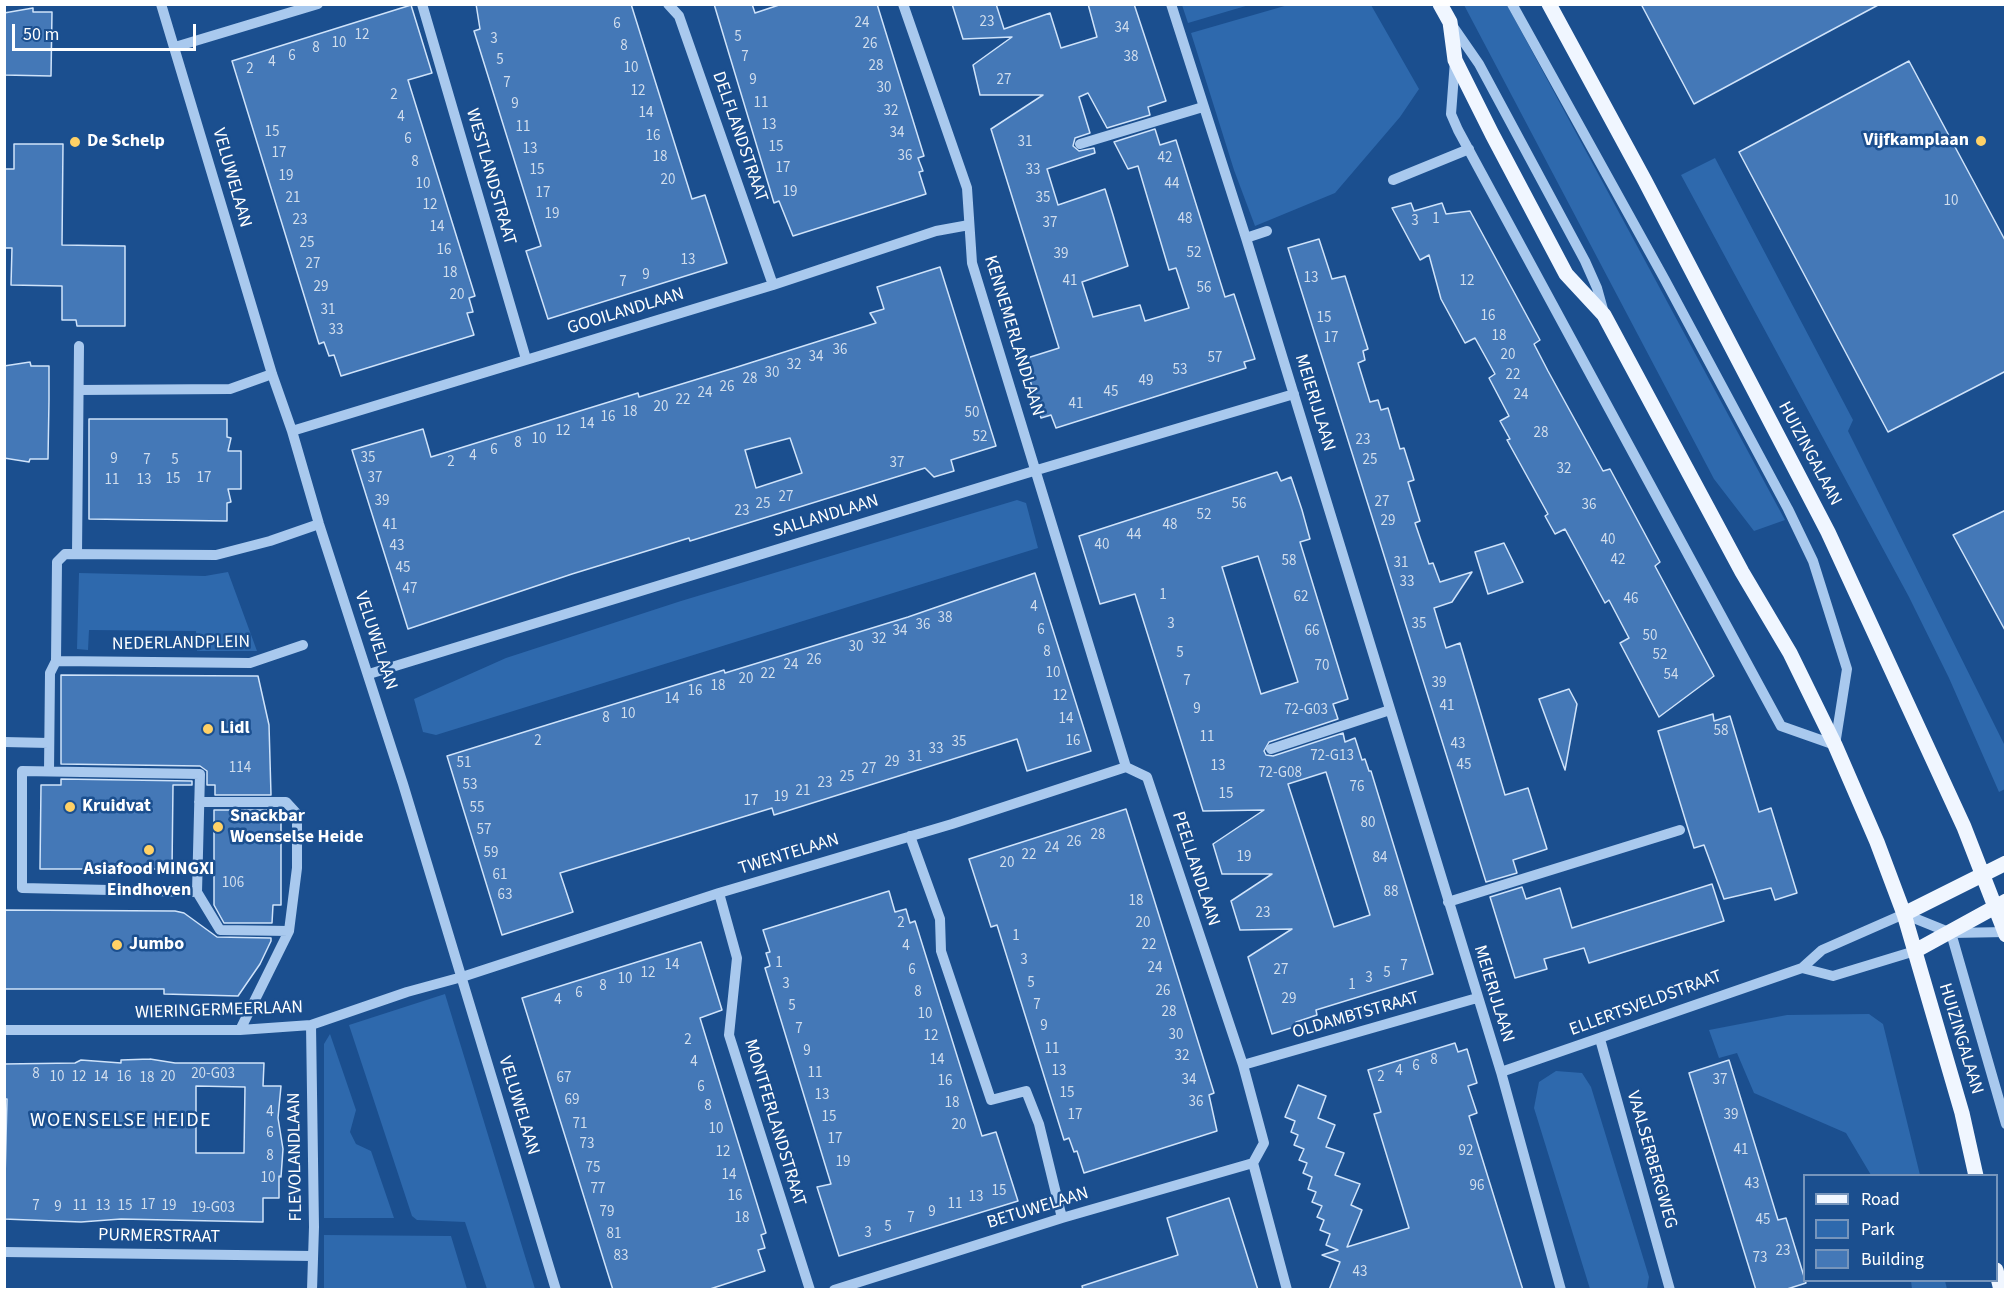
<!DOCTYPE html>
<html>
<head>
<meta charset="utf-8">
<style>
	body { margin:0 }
	#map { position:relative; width:2010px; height:1294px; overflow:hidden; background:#1b4f8f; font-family:"Source Sans 3",sans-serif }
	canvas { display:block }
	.frame { position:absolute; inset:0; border:6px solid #fff; pointer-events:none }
	.legend { position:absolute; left:1803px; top:1174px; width:195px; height:108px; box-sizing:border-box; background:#1b4f8f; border:2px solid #7695bc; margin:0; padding:8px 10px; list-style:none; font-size:18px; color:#fff }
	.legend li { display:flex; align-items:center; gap:12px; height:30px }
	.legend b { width:30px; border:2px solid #7695bc }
	.scale { position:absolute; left:12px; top:24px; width:184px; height:27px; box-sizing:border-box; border:3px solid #fff; border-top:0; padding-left:8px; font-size:18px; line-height:21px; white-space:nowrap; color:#fff; -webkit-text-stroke:4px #1b4f8f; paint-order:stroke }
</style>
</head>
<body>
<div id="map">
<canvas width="2010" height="1294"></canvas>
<div class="frame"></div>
<ul class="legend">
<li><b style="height:8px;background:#f0f6ff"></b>Road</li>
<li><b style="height:16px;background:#2e69ad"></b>Park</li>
<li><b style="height:16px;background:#4478b7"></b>Building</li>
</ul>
<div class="scale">50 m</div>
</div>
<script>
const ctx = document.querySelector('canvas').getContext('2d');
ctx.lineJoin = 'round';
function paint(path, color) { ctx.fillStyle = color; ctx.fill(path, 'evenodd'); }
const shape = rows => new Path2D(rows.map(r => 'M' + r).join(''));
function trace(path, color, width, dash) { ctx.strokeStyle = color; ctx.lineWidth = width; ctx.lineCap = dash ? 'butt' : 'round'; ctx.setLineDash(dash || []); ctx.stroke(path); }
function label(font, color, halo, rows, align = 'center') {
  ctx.font = font + ' "Source Sans 3",sans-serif'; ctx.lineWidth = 5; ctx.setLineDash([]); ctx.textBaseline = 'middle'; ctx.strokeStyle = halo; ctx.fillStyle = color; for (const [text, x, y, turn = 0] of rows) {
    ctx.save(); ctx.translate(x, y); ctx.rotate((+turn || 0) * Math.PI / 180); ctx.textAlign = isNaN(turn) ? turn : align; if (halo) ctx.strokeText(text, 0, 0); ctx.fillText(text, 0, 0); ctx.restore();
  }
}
const green = shape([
	[1182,5,1182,4,1249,5,1188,23],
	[1288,5,1371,5,1419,89,1400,117,1335,193,1255,226,1234,170,1191,33],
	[1464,5,1507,5,1785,520,1754,531,1714,479],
	[1715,158,1853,420,1848,431,2005,746,2005,789,1999,792,1949,678,1909,597,1681,175],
	[1017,500,1026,503,1038,548,436,735,423,732,414,699,506,658,681,601],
	[228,572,257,651,197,651,196,631,89,630,88,650,77,649,79,573,205,576],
	[445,994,535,1289,487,1289,465,1222,417,1220,412,1216,349,1025],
	[1869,1014,1883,1024,1920,1175,1871,1175,1846,1133,1754,1093,1737,1053,1719,1058,1709,1030,1787,1015],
	[330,1034,356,1110,350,1132,356,1144,371,1151,394,1218,324,1218,324,1044],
	[1556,1071,1582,1073,1591,1087,1649,1277,1647,1289,1590,1289,1534,1108,1539,1082],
	[324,1235,451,1236,467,1289,324,1289],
	[1911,1281,1945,1281,1947,1289,1912,1289]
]);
const building = shape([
	[476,4,631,4,692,199,705,195,727,263,548,319,526,251,541,246,474,31,480,29,476,4],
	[714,4,752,4,755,13,782,4,877,4,924,156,918,158,923,171,919,172,926,194,793,236,779,201,774,203,714,4],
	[952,4,996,4,1004,29,1050,13,1061,48,1097,37,1088,4,1134,4,1166,101,1148,107,1150,115,1107,128,1088,93,1079,97,1090,133,1075,138,1073,146,1079,151,1094,148,1095,153,1047,169,1058,205,1105,189,1113,215,1128,266,1082,282,1093,317,1140,305,1145,321,1189,308,1176,268,1169,270,1138,166,1128,169,1114,142,1155,129,1160,145,1176,140,1225,297,1234,294,1255,359,1244,362,1246,368,1056,428,1051,415,1041,418,1024,359,1059,348,991,129,1043,95,980,95,973,65,1012,37,963,39,952,4],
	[1641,4,1880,4,1694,104,1641,4],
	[411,5,432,73,408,80,475,296,469,298,473,312,467,313,474,335,341,376,334,355,329,356,324,342,319,344,232,61,411,5],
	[33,8,33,12,52,12,51,76,4,75,4,13,33,8],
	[1909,61,2006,242,2006,371,1888,432,1739,152,1909,61],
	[14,144,63,144,62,245,125,246,125,326,77,326,76,320,62,320,62,286,11,285,12,248,4,248,4,169,14,169,14,144],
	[1411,203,1414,211,1442,203,1446,214,1470,211,1540,340,1534,344,1548,371,1603,471,1610,469,1660,562,1655,566,1714,676,1659,717,1620,643,1629,638,1609,600,1605,603,1565,529,1555,534,1545,516,1548,514,1507,440,1510,439,1500,421,1509,416,1489,378,1495,374,1475,338,1465,343,1441,299,1429,255,1420,260,1392,208,1411,203],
	[1319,239,1332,279,1345,276,1368,349,1363,351,1365,360,1358,363,1370,402,1378,400,1381,410,1388,408,1400,449,1404,448,1414,480,1408,482,1420,521,1415,523,1429,564,1433,563,1440,582,1472,572,1452,602,1434,608,1446,648,1460,643,1505,795,1528,788,1547,849,1513,860,1517,873,1486,882,1288,248,1319,239],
	[940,267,996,446,951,460,954,471,934,477,925,468,690,541,689,538,572,574,408,629,352,450,423,429,431,457,638,393,639,397,734,368,876,323,870,313,884,309,877,287,940,267],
	[790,438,802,473,756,488,745,450,790,438],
	[30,362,31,366,49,366,49,400,48,459,30,459,29,462,4,458,4,366,30,362],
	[89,419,227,419,227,437,231,438,228,451,241,451,241,489,228,489,231,502,227,503,227,521,89,519,89,419],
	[1277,472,1281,481,1291,477,1302,510,1310,539,1300,542,1348,699,1333,704,1338,719,1269,742,1264,751,1266,755,1273,756,1343,733,1345,742,1355,738,1362,760,1365,759,1369,771,1371,771,1433,974,1316,1010,1317,1015,1296,1022,1297,1026,1272,1034,1248,957,1292,929,1240,930,1231,901,1272,874,1222,874,1213,844,1264,810,1203,811,1135,594,1100,604,1079,536,1277,472],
	[1258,556,1298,682,1261,694,1222,567,1258,556],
	[1326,772,1370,915,1334,927,1288,784,1326,772],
	[2006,510,2006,632,1953,535,2006,510],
	[1504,543,1523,582,1488,594,1475,552,1504,543],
	[1035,573,1091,751,1027,771,1017,739,774,815,772,808,560,873,573,912,502,935,447,756,724,670,725,673,908,617,1035,573],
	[61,675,258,676,269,725,271,795,215,795,215,785,207,785,207,771,200,766,61,764,61,675],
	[1569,689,1577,704,1565,770,1539,699,1569,689],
	[1713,714,1714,721,1730,716,1759,812,1771,808,1797,893,1775,900,1771,888,1724,899,1704,845,1694,848,1658,731,1713,714],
	[61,779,192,781,192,785,173,785,172,869,40,869,41,785,61,785,61,779],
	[1126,809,1214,1093,1209,1095,1217,1131,1084,1173,1077,1151,1074,1152,1069,1138,1064,1140,997,925,991,927,969,859,1126,809],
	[214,810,271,810,270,821,281,820,281,905,273,905,272,923,224,923,214,905,214,810],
	[1712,884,1724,921,1589,963,1584,948,1544,959,1547,969,1515,978,1490,897,1522,887,1526,899,1560,888,1572,928,1712,884],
	[889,891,895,912,906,909,910,923,915,921,982,1136,996,1132,1018,1201,839,1256,817,1187,831,1184,765,968,770,966,766,953,770,952,763,930,889,891],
	[4,910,175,911,184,913,217,937,271,938,271,941,260,964,238,996,164,994,164,989,4,989,4,910],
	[701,942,722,1010,700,1018,766,1233,761,1235,765,1248,758,1250,765,1271,707,1290,613,1290,522,998,701,942],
	[1455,1043,1458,1052,1467,1049,1477,1083,1468,1086,1477,1113,1469,1116,1523,1290,1329,1290,1340,1262,1322,1255,1338,1250,1326,1245,1330,1234,1320,1230,1324,1220,1317,1217,1322,1206,1312,1202,1316,1192,1308,1189,1312,1177,1303,1173,1307,1163,1299,1160,1304,1149,1294,1145,1298,1135,1291,1132,1295,1121,1285,1117,1298,1085,1326,1096,1318,1118,1335,1125,1326,1147,1344,1153,1335,1175,1360,1184,1351,1205,1362,1210,1347,1247,1409,1228,1374,1114,1381,1112,1368,1070,1455,1043],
	[150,1059,175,1063,264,1063,263,1086,281,1086,278,1118,283,1149,281,1177,279,1176,279,1198,263,1198,263,1222,121,1219,81,1222,4,1219,7,1099,4,1099,4,1064,75,1063,81,1060,121,1063,121,1060,150,1059],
	[196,1086,245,1087,244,1153,196,1153,196,1086],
	[1729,1060,1778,1220,1786,1218,1806,1283,1784,1290,1756,1290,1689,1073,1729,1060],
	[1229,1198,1258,1290,1083,1290,1082,1286,1178,1255,1167,1218,1229,1198]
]);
const minor = shape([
	[161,4,272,374,292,431,319,524,403,784,556,1290],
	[422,4,526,359],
	[668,4,679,16,773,285],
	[903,4,967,188,972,263,1126,767,1147,777,1243,1065,1264,1143,1253,1163,1287,1290],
	[1171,4,1246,238,1501,1072,1561,1290],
	[1452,25,1479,64,1585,261,1597,288,1604,313],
	[175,47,318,4],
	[1455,61,1451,114,1458,130,1781,726,1835,745,1847,669,1813,561,1788,509,1665,280,1512,4],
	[1080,144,1203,107],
	[1393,180,1469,149],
	[1246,238,1267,231],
	[79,390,230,389,272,374],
	[292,431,773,285,936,231,969,225],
	[77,554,79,346],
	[303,645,250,663,56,661,57,562,65,554,216,555,270,541,319,524],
	[369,674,1037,470,1294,394],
	[4,742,49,743],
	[1271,749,1390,710],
	[22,771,200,774,197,892,22,888,22,771],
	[49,771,50,673,56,661],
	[199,802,286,802,297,814,297,868,289,931,240,1030],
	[910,836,940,919,941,951,991,1100,1026,1091,1039,1124,1062,1218],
	[197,892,220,930,289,931],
	[719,893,737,958,729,1035,810,1290],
	[1448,902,1680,830],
	[1951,933,2006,1124],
	[1802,968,1833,976,1915,951],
	[311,1025,314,1227,312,1290],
	[4,1030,240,1030,311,1025,407,992,462,977,719,893,952,824,1126,767],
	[1600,1039,1670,1290],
	[1243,1065,1477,998],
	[1501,1072,1802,968,1822,950,1904,914,1951,933,2006,932],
	[4,1252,313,1256],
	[834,1290,1062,1218,1253,1163]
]);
const major = shape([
	[1440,4,1450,22,1455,60,1492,134,1566,274,1604,315,1742,572,1790,653,1835,745,1877,842,1904,914,1962,1113,1976,1176],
	[1549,4,1645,181,1828,532,1964,827,2006,935],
	[1904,914,2006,863],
	[1915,951,2006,901],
	[1996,1270,2001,1290]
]);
const markers = [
	[1981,141,6,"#ffd166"],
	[75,142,6,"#ffd166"],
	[208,729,6,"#ffd166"],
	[70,807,6,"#ffd166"],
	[218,827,6,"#ffd166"],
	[149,850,6,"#ffd166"],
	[117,945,6,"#ffd166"]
];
const numberNames = [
	["23",987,23],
	["24",862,24],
	["6",617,25],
	["34",1122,29],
	["12",362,36],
	["5",738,38],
	["3",494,40],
	["10",339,44],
	["26",870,45],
	["8",624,47],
	["8",316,49],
	["6",292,57],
	["7",745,58],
	["38",1131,58],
	["5",500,61],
	["4",272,63],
	["28",876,67],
	["10",631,69],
	["2",250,70],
	["9",753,81],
	["27",1004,81],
	["7",507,84],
	["30",884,89],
	["12",638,92],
	["2",394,96],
	["11",761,104],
	["9",515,105],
	["32",891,112],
	["14",646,114],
	["4",401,118],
	["13",769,126],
	["11",523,128],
	["15",272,133],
	["34",897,134],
	["16",653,137],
	["6",408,140],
	["31",1025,143],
	["15",776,148],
	["13",530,150],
	["17",279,154],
	["36",905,157],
	["18",660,158],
	["42",1165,159],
	["8",415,163],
	["17",783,169],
	["15",537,171],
	["33",1033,171],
	["19",286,177],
	["20",668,181],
	["10",423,185],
	["44",1172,185],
	["19",790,193],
	["17",543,194],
	["21",293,199],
	["35",1043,199],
	["10",1951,202],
	["12",430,206],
	["19",552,215],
	["48",1185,220],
	["1",1436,220],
	["23",300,221],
	["3",1415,222],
	["37",1050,224],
	["14",437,228],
	["25",307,244],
	["16",444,251],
	["52",1194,254],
	["39",1061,255],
	["13",688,261],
	["27",313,265],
	["18",450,274],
	["9",646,276],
	["13",1311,279],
	["41",1070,282],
	["12",1467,282],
	["7",623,283],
	["29",321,288],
	["56",1204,289],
	["20",457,296],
	["31",328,311],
	["16",1488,317],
	["15",1324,319],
	["33",336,331],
	["18",1499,337],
	["17",1331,339],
	["36",840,351],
	["20",1508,356],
	["34",816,358],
	["57",1215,359],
	["32",794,366],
	["53",1180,371],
	["30",772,374],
	["22",1513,376],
	["28",750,380],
	["49",1146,382],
	["26",727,388],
	["45",1111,393],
	["24",705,394],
	["24",1521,396],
	["22",683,401],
	["41",1076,405],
	["20",661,408],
	["18",630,413],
	["50",972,414],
	["16",608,418],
	["14",587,425],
	["12",563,432],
	["28",1541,434],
	["52",980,438],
	["10",539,440],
	["23",1363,441],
	["8",518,444],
	["6",494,451],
	["4",473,457],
	["35",368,459],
	["9",114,460],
	["7",147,461],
	["5",175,461],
	["25",1370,461],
	["2",451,463],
	["37",897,464],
	["32",1564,470],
	["17",204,479],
	["37",375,479],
	["15",173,480],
	["11",112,481],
	["13",144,481],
	["27",786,498],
	["39",382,502],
	["27",1382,503],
	["25",763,505],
	["56",1239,505],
	["36",1589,506],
	["23",742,512],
	["52",1204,516],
	["29",1388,522],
	["41",390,526],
	["48",1170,526],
	["44",1134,536],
	["40",1608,541],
	["40",1102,546],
	["43",397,547],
	["42",1618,561],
	["58",1289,562],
	["31",1401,564],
	["45",403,569],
	["33",1407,583],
	["47",410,590],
	["1",1163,596],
	["62",1301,598],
	["46",1631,600],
	["4",1034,608],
	["38",945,619],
	["3",1171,625],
	["35",1419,625],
	["36",923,626],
	["6",1041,631],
	["34",900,632],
	["66",1312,632],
	["50",1650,637],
	["32",879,640],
	["30",856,648],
	["8",1047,653],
	["5",1180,654],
	["52",1660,656],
	["26",814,661],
	["24",791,666],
	["70",1322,667],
	["10",1053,674],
	["22",768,675],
	["54",1671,676],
	["20",746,680],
	["7",1187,682],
	["39",1439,684],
	["18",718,687],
	["16",695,692],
	["12",1060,697],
	["14",672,700],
	["41",1447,707],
	["9",1197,710],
	["72-G03",1306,711],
	["10",628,715],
	["8",606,719],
	["14",1066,720],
	["58",1721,732],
	["11",1207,738],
	["2",538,742],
	["16",1073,742],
	["35",959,743],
	["43",1458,745],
	["33",936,750],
	["72-G13",1332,757],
	["31",915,758],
	["29",892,763],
	["51",464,764],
	["45",1464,766],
	["13",1218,767],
	["114",240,769],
	["27",869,770],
	["72-G08",1280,774],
	["25",847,778],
	["23",825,784],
	["53",470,786],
	["76",1357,788],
	["21",803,792],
	["15",1226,795],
	["19",781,798],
	["17",751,802],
	["55",477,809],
	["80",1368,824],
	["57",484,831],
	["28",1098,836],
	["26",1074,843],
	["24",1052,849],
	["59",491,854],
	["22",1029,856],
	["19",1244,858],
	["84",1380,859],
	["20",1007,864],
	["61",500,876],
	["106",233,884],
	["88",1391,893],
	["63",505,896],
	["18",1136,902],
	["23",1263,914],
	["2",901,924],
	["20",1143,924],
	["1",1016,937],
	["22",1149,946],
	["4",906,947],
	["3",1024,961],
	["1",779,964],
	["14",672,966],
	["7",1404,967],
	["24",1155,969],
	["6",912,971],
	["27",1281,971],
	["12",648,974],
	["5",1387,974],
	["3",1369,979],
	["10",625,980],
	["5",1031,984],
	["3",786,985],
	["1",1352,986],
	["8",603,987],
	["26",1163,992],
	["8",918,993],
	["6",579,994],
	["29",1289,1000],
	["4",558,1001],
	["7",1037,1006],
	["5",792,1007],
	["28",1169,1013],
	["10",925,1015],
	["9",1044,1027],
	["7",799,1030],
	["30",1176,1036],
	["12",931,1037],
	["2",688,1041],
	["11",1052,1050],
	["9",807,1052],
	["32",1182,1057],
	["14",937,1061],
	["8",1434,1061],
	["4",694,1063],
	["6",1416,1067],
	["13",1059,1072],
	["4",1399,1072],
	["11",815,1074],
	["8",36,1075],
	["20-G03",213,1075],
	["10",57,1078],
	["12",79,1078],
	["14",101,1078],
	["16",124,1078],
	["20",168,1078],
	["2",1381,1078],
	["18",147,1079],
	["67",564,1079],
	["34",1189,1081],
	["37",1720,1081],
	["16",945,1082],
	["6",701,1088],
	["15",1067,1094],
	["13",822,1096],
	["69",572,1101],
	["36",1196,1103],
	["18",952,1104],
	["8",708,1107],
	["4",270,1113],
	["17",1075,1116],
	["39",1731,1116],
	["15",829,1118],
	["71",580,1125],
	["20",959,1126],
	["10",716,1130],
	["6",270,1134],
	["17",835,1140],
	["73",587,1145],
	["41",1741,1151],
	["92",1466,1152],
	["12",723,1153],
	["8",270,1157],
	["19",843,1163],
	["75",593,1169],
	["14",729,1176],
	["10",268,1179],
	["43",1752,1185],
	["96",1477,1187],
	["77",598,1190],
	["15",999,1192],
	["16",735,1197],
	["13",976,1198],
	["11",955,1205],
	["17",148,1206],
	["7",36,1207],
	["11",80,1207],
	["13",103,1207],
	["15",125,1207],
	["19",169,1207],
	["9",58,1208],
	["19-G03",213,1209],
	["79",607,1213],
	["9",932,1213],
	["18",742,1219],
	["7",911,1219],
	["45",1763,1221],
	["5",888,1228],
	["3",868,1234],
	["81",614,1235],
	["23",1783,1252],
	["83",621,1257],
	["73",1760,1259],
	["43",1360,1273]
];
const streetNames = [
	["DELFLANDSTRAAT",739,137,71],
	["WESTLANDSTRAAT",490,177,74],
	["VELUWELAAN",231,178,74],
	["GOOILANDLAAN",626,312,-17],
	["KENNEMERLANDLAAN",1013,336,73],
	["MEIERIJLAAN",1314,403,73],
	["HUIZINGALAAN",1809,454,62],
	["SALLANDLAAN",826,517,-17],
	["VELUWELAAN",375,641,72],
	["NEDERLANDPLEIN",181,644,-1],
	["TWENTELAAN",789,855,-17],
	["PEELLANDLAAN",1195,869,72],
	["MEIERIJLAAN",1493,994,73],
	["ELLERTSVELDSTRAAT",1646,1004,-20],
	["WIERINGERMEERLAAN",219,1011,-2],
	["OLDAMBTSTRAAT",1356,1016,-16],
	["HUIZINGALAAN",1960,1039,73],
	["VELUWELAAN",518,1106,73],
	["MONTFERLANDSTRAAT",774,1123,73],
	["FLEVOLANDLAAN",296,1157,-91],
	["VAALSERBERGWEG",1651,1160,74],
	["BETUWELAAN",1038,1209,-17],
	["PURMERSTRAAT",159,1237,1]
];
const poiNames = [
	["Vijfkamplaan",1969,141,"right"],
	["De Schelp",87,142],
	["Lidl",220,729],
	["Kruidvat",82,807],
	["Snackbar",230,817],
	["Woenselse Heide",230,838],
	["Asiafood MINGXI",149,870,"center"],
	["Eindhoven",149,891,"center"],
	["Jumbo",129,945]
];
const neighbourhoodNames = [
	["WOENSELSE HEIDE",121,1122]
];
paint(green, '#2e69ad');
paint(building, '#4478b7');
trace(building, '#cfe3fa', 1.5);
trace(minor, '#a9c9ee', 10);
trace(major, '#f0f6ff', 15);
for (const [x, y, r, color] of markers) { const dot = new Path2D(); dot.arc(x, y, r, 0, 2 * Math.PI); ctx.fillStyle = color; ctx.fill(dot); trace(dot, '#1b4f8f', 2); }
label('15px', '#d0dded', null, numberNames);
label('18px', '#fff', '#1b4f8f', streetNames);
label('bold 18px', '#fff', '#1b4f8f', poiNames, 'left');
ctx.letterSpacing = '1.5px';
label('20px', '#fff', '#1b4f8f', neighbourhoodNames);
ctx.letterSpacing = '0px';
</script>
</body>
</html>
